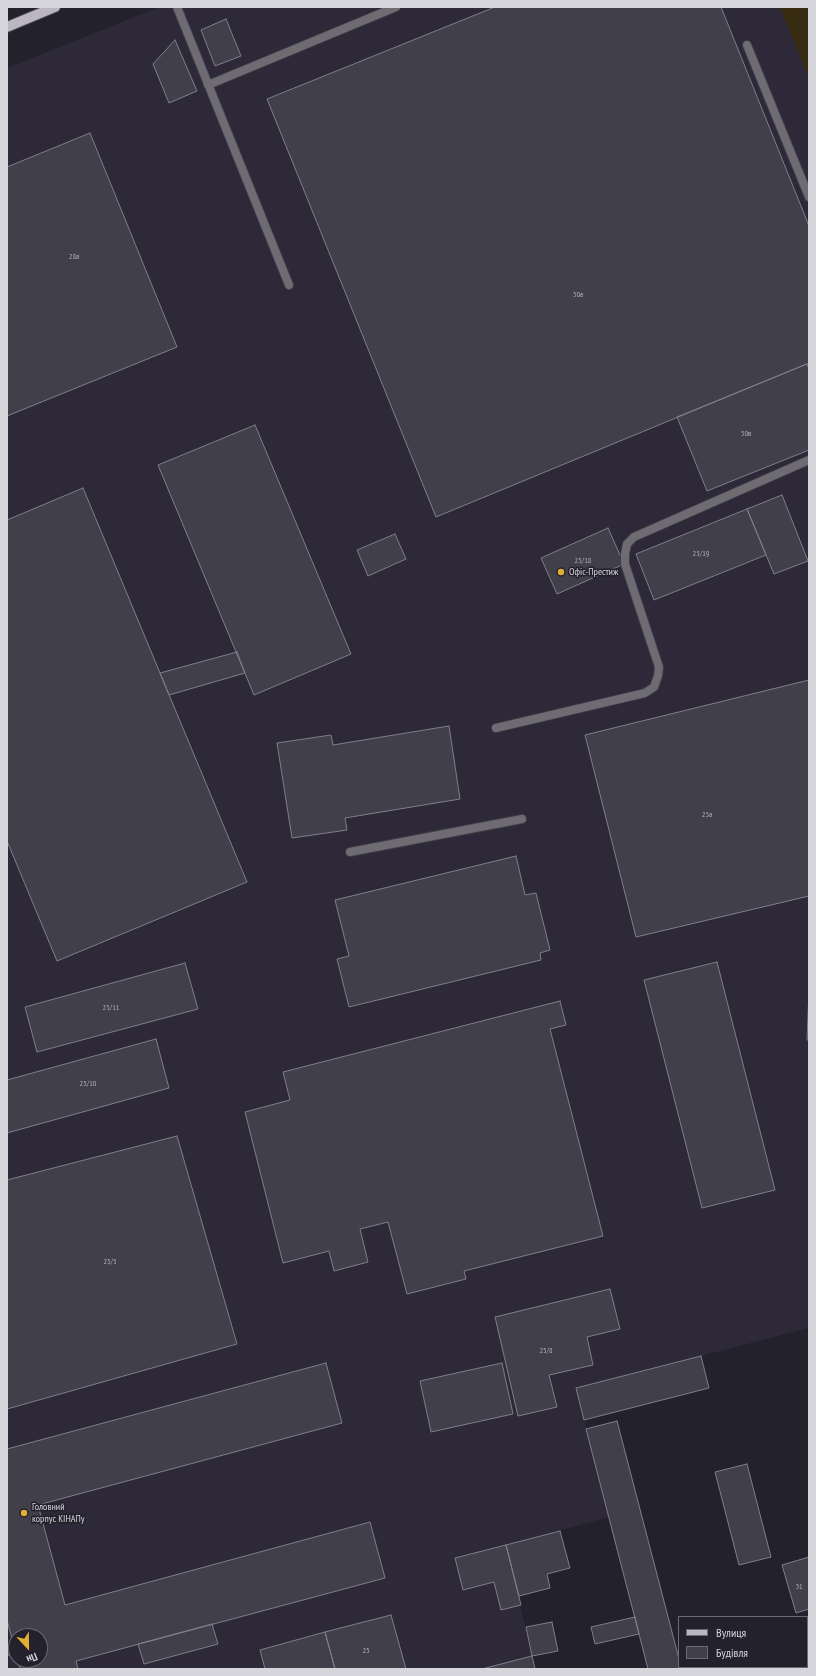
<!DOCTYPE html>
<html>
<head>
<meta charset="utf-8">
<style>
	body { margin:0 }
	#map { position:relative; width:816px; height:1676px; overflow:hidden; background:#23212b; font-family:"PT Sans Narrow",sans-serif }
	canvas { display:block }
	.frame { position:absolute; inset:0; border:8px solid #d6d5dc; pointer-events:none }
	.legend { position:absolute; left:678px; top:1616px; width:130px; height:52px; box-sizing:border-box; background:#23212b; border:1px solid #6b6972; margin:0; padding:5px 7px; list-style:none; font-size:12px; color:#d6d5dc }
	.legend li { display:flex; align-items:center; gap:8px; height:20px }
	.legend b { width:20px; border:1px solid #6b6972 }
	.north { position:absolute; left:8px; top:1628px; width:40px; height:40px; box-sizing:border-box; background:#23212b; border:1px solid #6b6972; border-radius:50%; rotate:158deg; font-size:11px; font-weight:700; line-height:16px; text-align:center; color:#d6d5dc }
	.north::after { content:''; display:block; margin:auto; width:14px; height:18px; background:#e0b034; clip-path:polygon(50% 0,100% 100%,50% 72%,0 100%) }
</style>
</head>
<body>
<div id="map">
<canvas width="816" height="1676"></canvas>
<div class="frame"></div>
<ul class="legend">
<li><b style="height:5px;background:#bab7c3"></b>Вулиця</li>
<li><b style="height:11px;background:#413f4a"></b>Будівля</li>
</ul>
<div class="north">Пн</div>
</div>
<script>
const ctx = document.querySelector('canvas').getContext('2d');
ctx.lineJoin = 'round';
function paint(path, color) { ctx.fillStyle = color; ctx.fill(path, 'evenodd'); }
const shape = rows => new Path2D(rows.map(r => 'M' + r).join(''));
function trace(path, color, width, dash) { ctx.strokeStyle = color; ctx.lineWidth = width; ctx.lineCap = dash ? 'butt' : 'round'; ctx.setLineDash(dash || []); ctx.stroke(path); }
function label(font, color, halo, rows, align = 'center') {
  ctx.font = font + ' "PT Sans Narrow",sans-serif'; ctx.lineWidth = 3; ctx.setLineDash([]); ctx.textBaseline = 'middle'; ctx.strokeStyle = halo; ctx.fillStyle = color; for (const [text, x, y, turn = 0] of rows) {
    ctx.save(); ctx.translate(x, y); ctx.rotate((+turn || 0) * Math.PI / 180); ctx.textAlign = isNaN(turn) ? turn : align; if (halo) ctx.strokeText(text, 0, 0); ctx.fillText(text, 0, 0); ctx.restore();
  }
}
const built = shape([
	[159,7,780,7,809,79,809,1328,576,1388,609,1517,506,1545,535,1669,7,1669,7,68],
	[16,1636,40,1636,40,1660,16,1660]
]);
const green = shape([
	[780,7,809,7,809,79]
]);
const building = shape([
	[495,7,721,7,809,226,809,363,436,517,267,99,495,7],
	[226,19,241,56,215,66,201,30,226,19],
	[175,40,197,91,169,103,153,64,175,40],
	[90,133,177,347,7,416,7,167,90,133],
	[807,364,809,369,809,450,707,491,677,417,807,364],
	[255,425,351,654,254,695,158,465,255,425],
	[83,488,247,882,57,961,7,841,7,520,83,488],
	[782,495,808,561,774,574,747,509,782,495],
	[747,509,766,555,654,600,636,554,747,509],
	[608,528,624,564,557,594,541,558,608,528],
	[395,534,406,559,368,576,357,550,395,534],
	[237,652,245,673,169,695,160,673,237,652],
	[809,680,809,896,636,937,585,735,809,680],
	[449,726,460,799,345,818,347,830,292,838,277,743,331,735,333,745,449,726],
	[516,856,525,895,536,893,550,950,540,953,541,960,349,1007,337,959,349,956,335,900,516,856],
	[717,962,775,1190,702,1208,644,980,717,962],
	[185,963,198,1009,37,1052,25,1007,185,963],
	[809,991,809,1040,807,1040,809,991],
	[560,1001,566,1025,550,1029,603,1236,464,1271,466,1279,407,1294,388,1222,360,1229,368,1262,334,1271,329,1251,283,1263,245,1112,290,1100,283,1072,560,1001],
	[156,1039,169,1088,7,1133,7,1080,156,1039],
	[177,1136,237,1344,7,1409,7,1180,177,1136],
	[610,1289,620,1329,587,1337,593,1365,549,1375,557,1407,518,1416,495,1317,610,1289],
	[701,1356,709,1388,584,1420,576,1388,701,1356],
	[326,1363,342,1423,38,1505,65,1605,370,1522,385,1578,76,1661,78,1669,20,1669,18,1660,40,1660,40,1636,16,1636,16,1654,7,1620,7,1449,326,1363],
	[502,1363,513,1414,431,1432,420,1381,502,1363],
	[617,1421,679,1659,679,1667,681,1667,682,1669,648,1669,639,1634,586,1429,617,1421],
	[747,1464,771,1557,739,1565,715,1472,747,1464],
	[560,1531,570,1568,547,1574,550,1588,519,1596,506,1545,560,1531],
	[506,1545,521,1605,501,1610,494,1582,463,1590,455,1558,506,1545],
	[809,1557,809,1609,796,1613,782,1565,809,1557],
	[391,1615,406,1669,335,1669,325,1632,391,1615],
	[635,1617,639,1634,595,1644,591,1627,635,1617],
	[552,1622,558,1651,532,1656,526,1627,552,1622],
	[212,1624,218,1644,144,1664,138,1644,212,1624],
	[325,1632,335,1669,265,1669,260,1650,325,1632],
	[532,1656,535,1669,482,1669,532,1656]
]);
const path = shape([
	[7,1655,16,1652]
]);
const service = shape([
	[177,7,289,285],
	[747,45,809,197],
	[208,85,396,7],
	[496,728,645,693,654,687,658,676,659,667,625,564,625,554,627,544,634,537,809,460],
	[350,852,522,819]
]);
const primary = shape([
	[7,27,55,7]
]);
const markers = [
	[561,572,4,"#e0b034"],
	[24,1513,4,"#e0b034"]
];
const numberNames = [
	["28а",74,257],
	["30а",578,295],
	["30в",746,434],
	["25/19",701,554],
	["25/18",583,561],
	["25а",707,815],
	["25/11",111,1008],
	["25/10",88,1084],
	["25/5",110,1262],
	["25/8",546,1351],
	["31",799,1587],
	["25",366,1651]
];
const poiNames = [
	["Офіс-Престиж",569,572],
	["Головний",32,1507],
	["корпус КІНАПу",32,1519]
];
paint(built, '#2d2939');
paint(green, '#372c11');
paint(building, '#413f4a');
trace(building, '#817e8b', 1);
trace(service, '#403e47', 10);
trace(primary, '#403e47', 12);
trace(path, '#76747d', 2.5, [2, 2]);
trace(service, '#6e6c72', 8);
trace(primary, '#bab7c3', 10);
for (const [x, y, r, color] of markers) { const dot = new Path2D(); dot.arc(x, y, r, 0, 2 * Math.PI); ctx.fillStyle = color; ctx.fill(dot); trace(dot, '#23212b', 1.5); }
label('8px', '#b1b0b8', null, numberNames);
label('10px', '#d6d5dc', '#23212b', poiNames, 'left');
</script>
</body>
</html>
